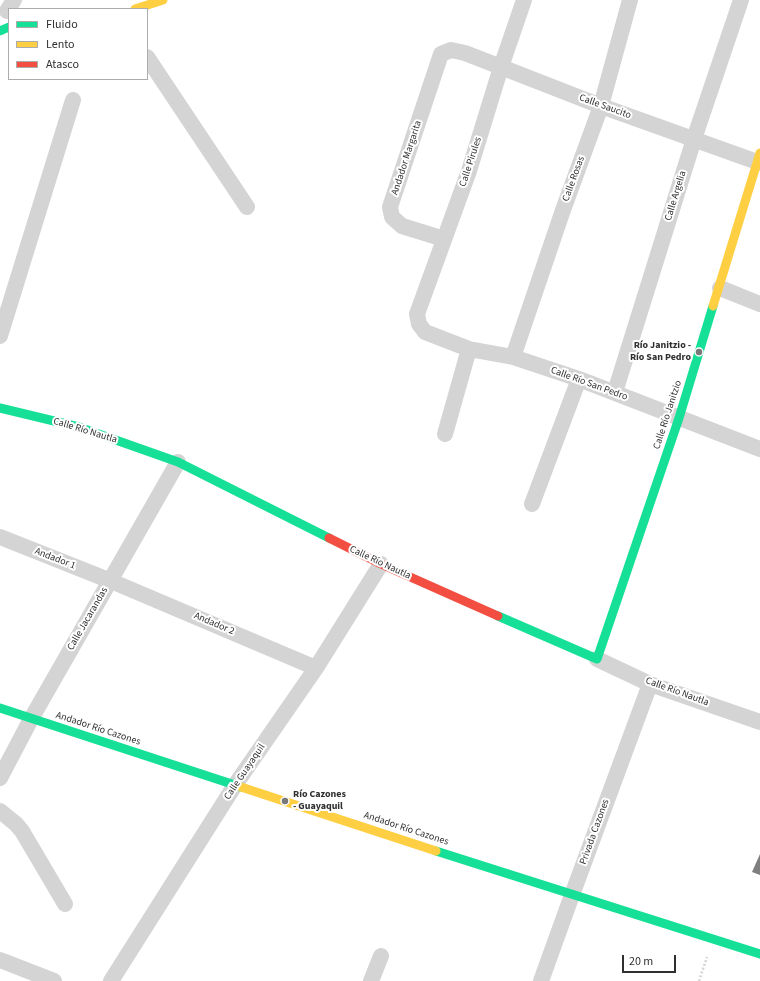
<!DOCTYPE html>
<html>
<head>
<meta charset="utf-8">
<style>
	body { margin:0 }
	#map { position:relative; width:760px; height:981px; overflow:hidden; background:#fff; font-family:"Source Sans 3",sans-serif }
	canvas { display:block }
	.legend { position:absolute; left:8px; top:8px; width:140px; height:72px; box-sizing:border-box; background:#fff; border:1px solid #acacac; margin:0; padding:5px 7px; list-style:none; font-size:12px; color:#303030 }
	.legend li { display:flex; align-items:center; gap:8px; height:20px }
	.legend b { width:20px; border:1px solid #acacac }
	.scale { position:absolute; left:622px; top:955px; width:54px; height:18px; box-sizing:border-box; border:2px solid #303030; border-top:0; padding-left:5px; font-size:12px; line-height:14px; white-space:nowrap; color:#303030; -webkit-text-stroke:3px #fff; paint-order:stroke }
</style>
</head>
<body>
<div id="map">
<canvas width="760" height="981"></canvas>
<ul class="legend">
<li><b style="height:5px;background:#16e098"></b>Fluido</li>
<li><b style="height:5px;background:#ffcf43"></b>Lento</li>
<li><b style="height:5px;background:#f24e42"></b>Atasco</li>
</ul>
<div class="scale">20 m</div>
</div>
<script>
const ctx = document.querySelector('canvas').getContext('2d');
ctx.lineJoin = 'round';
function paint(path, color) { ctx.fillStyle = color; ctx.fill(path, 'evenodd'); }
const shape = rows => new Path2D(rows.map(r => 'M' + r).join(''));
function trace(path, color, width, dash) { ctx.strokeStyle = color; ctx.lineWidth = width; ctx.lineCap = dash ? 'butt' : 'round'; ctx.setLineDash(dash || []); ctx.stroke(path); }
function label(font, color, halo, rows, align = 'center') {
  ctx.font = font + ' "Source Sans 3",sans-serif'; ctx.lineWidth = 4; ctx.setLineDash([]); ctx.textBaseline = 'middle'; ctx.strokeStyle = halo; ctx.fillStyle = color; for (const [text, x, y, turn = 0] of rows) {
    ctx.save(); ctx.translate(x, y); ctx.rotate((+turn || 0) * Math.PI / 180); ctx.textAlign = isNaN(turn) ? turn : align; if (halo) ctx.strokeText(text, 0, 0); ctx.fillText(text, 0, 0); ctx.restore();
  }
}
const building = shape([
	[760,854,760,875,752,872]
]);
const path = shape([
	[699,981,707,957]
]);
const street = shape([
	[524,0,501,67,469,171,417,314,419,324,425,332,469,349,513,357,579,379,760,449],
	[7,11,14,0],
	[147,57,247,207],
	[444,239,402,226,392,217,390,207,441,54,451,50,465,53,601,106,760,163],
	[720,288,760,304],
	[0,336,73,100],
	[513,357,563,210,601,106,630,0],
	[615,392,694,139,741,0],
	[445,434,469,349],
	[532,504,579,379],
	[0,537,111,581,316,668],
	[597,659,650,684,760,722],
	[0,778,31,719,178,462],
	[0,811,16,824,22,831,65,904],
	[0,960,54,981],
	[111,981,235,785,316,668,381,564],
	[371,981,381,956],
	[541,981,572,895,650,684]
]);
const fast = shape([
	[0,31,9,27],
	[0,408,79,427,178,462,329,538],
	[498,616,597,659,679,418,713,306],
	[0,708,241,787],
	[436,851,760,954]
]);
const slow = shape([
	[135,9,163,0],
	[713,306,760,153],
	[241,787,436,851]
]);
const jam = shape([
	[329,538,381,564,498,616]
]);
const markers = [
	[699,352,4,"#787878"],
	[285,801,4,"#787878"]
];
const streetNames = [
	["Calle Saucito",605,107,20],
	["Andador Margarita",407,158,-72],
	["Calle Pirules",471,162,-72],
	["Calle Rosas",574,179,-70],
	["Calle Argelia",676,196,-73],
	["Calle Río San Pedro",589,384,20],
	["Calle Río Janitzio",668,415,-72],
	["Calle Río Nautla",85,431,17],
	["Andador 1",55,559,21],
	["Calle Río Nautla",380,563,25],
	["Calle Jacarandas",88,619,-60],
	["Andador 2",214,624,23],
	["Calle Río Nautla",677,692,20],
	["Andador Río Cazones",98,729,18],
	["Calle Guayaquil",245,772,-56],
	["Andador Río Cazones",406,829,18],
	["Privada Cazones",595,832,-70]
];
const poiNames = [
	["Río Janitzio -",691,346],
	["Río San Pedro",691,358],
	["Río Cazones",293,795,"left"],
	["- Guayaquil",293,807,"left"]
];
paint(building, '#7f7f7f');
trace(path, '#d4d4d4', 2.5, [2, 2]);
trace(street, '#d4d4d4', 16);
trace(fast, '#16e098', 9);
trace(slow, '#ffcf43', 9);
trace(jam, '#f24e42', 9);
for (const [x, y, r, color] of markers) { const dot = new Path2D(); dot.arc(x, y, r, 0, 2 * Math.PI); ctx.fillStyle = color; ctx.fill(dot); trace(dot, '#fff', 1.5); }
label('10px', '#303030', '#fff', streetNames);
label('bold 10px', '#303030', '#fff', poiNames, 'right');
</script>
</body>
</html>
